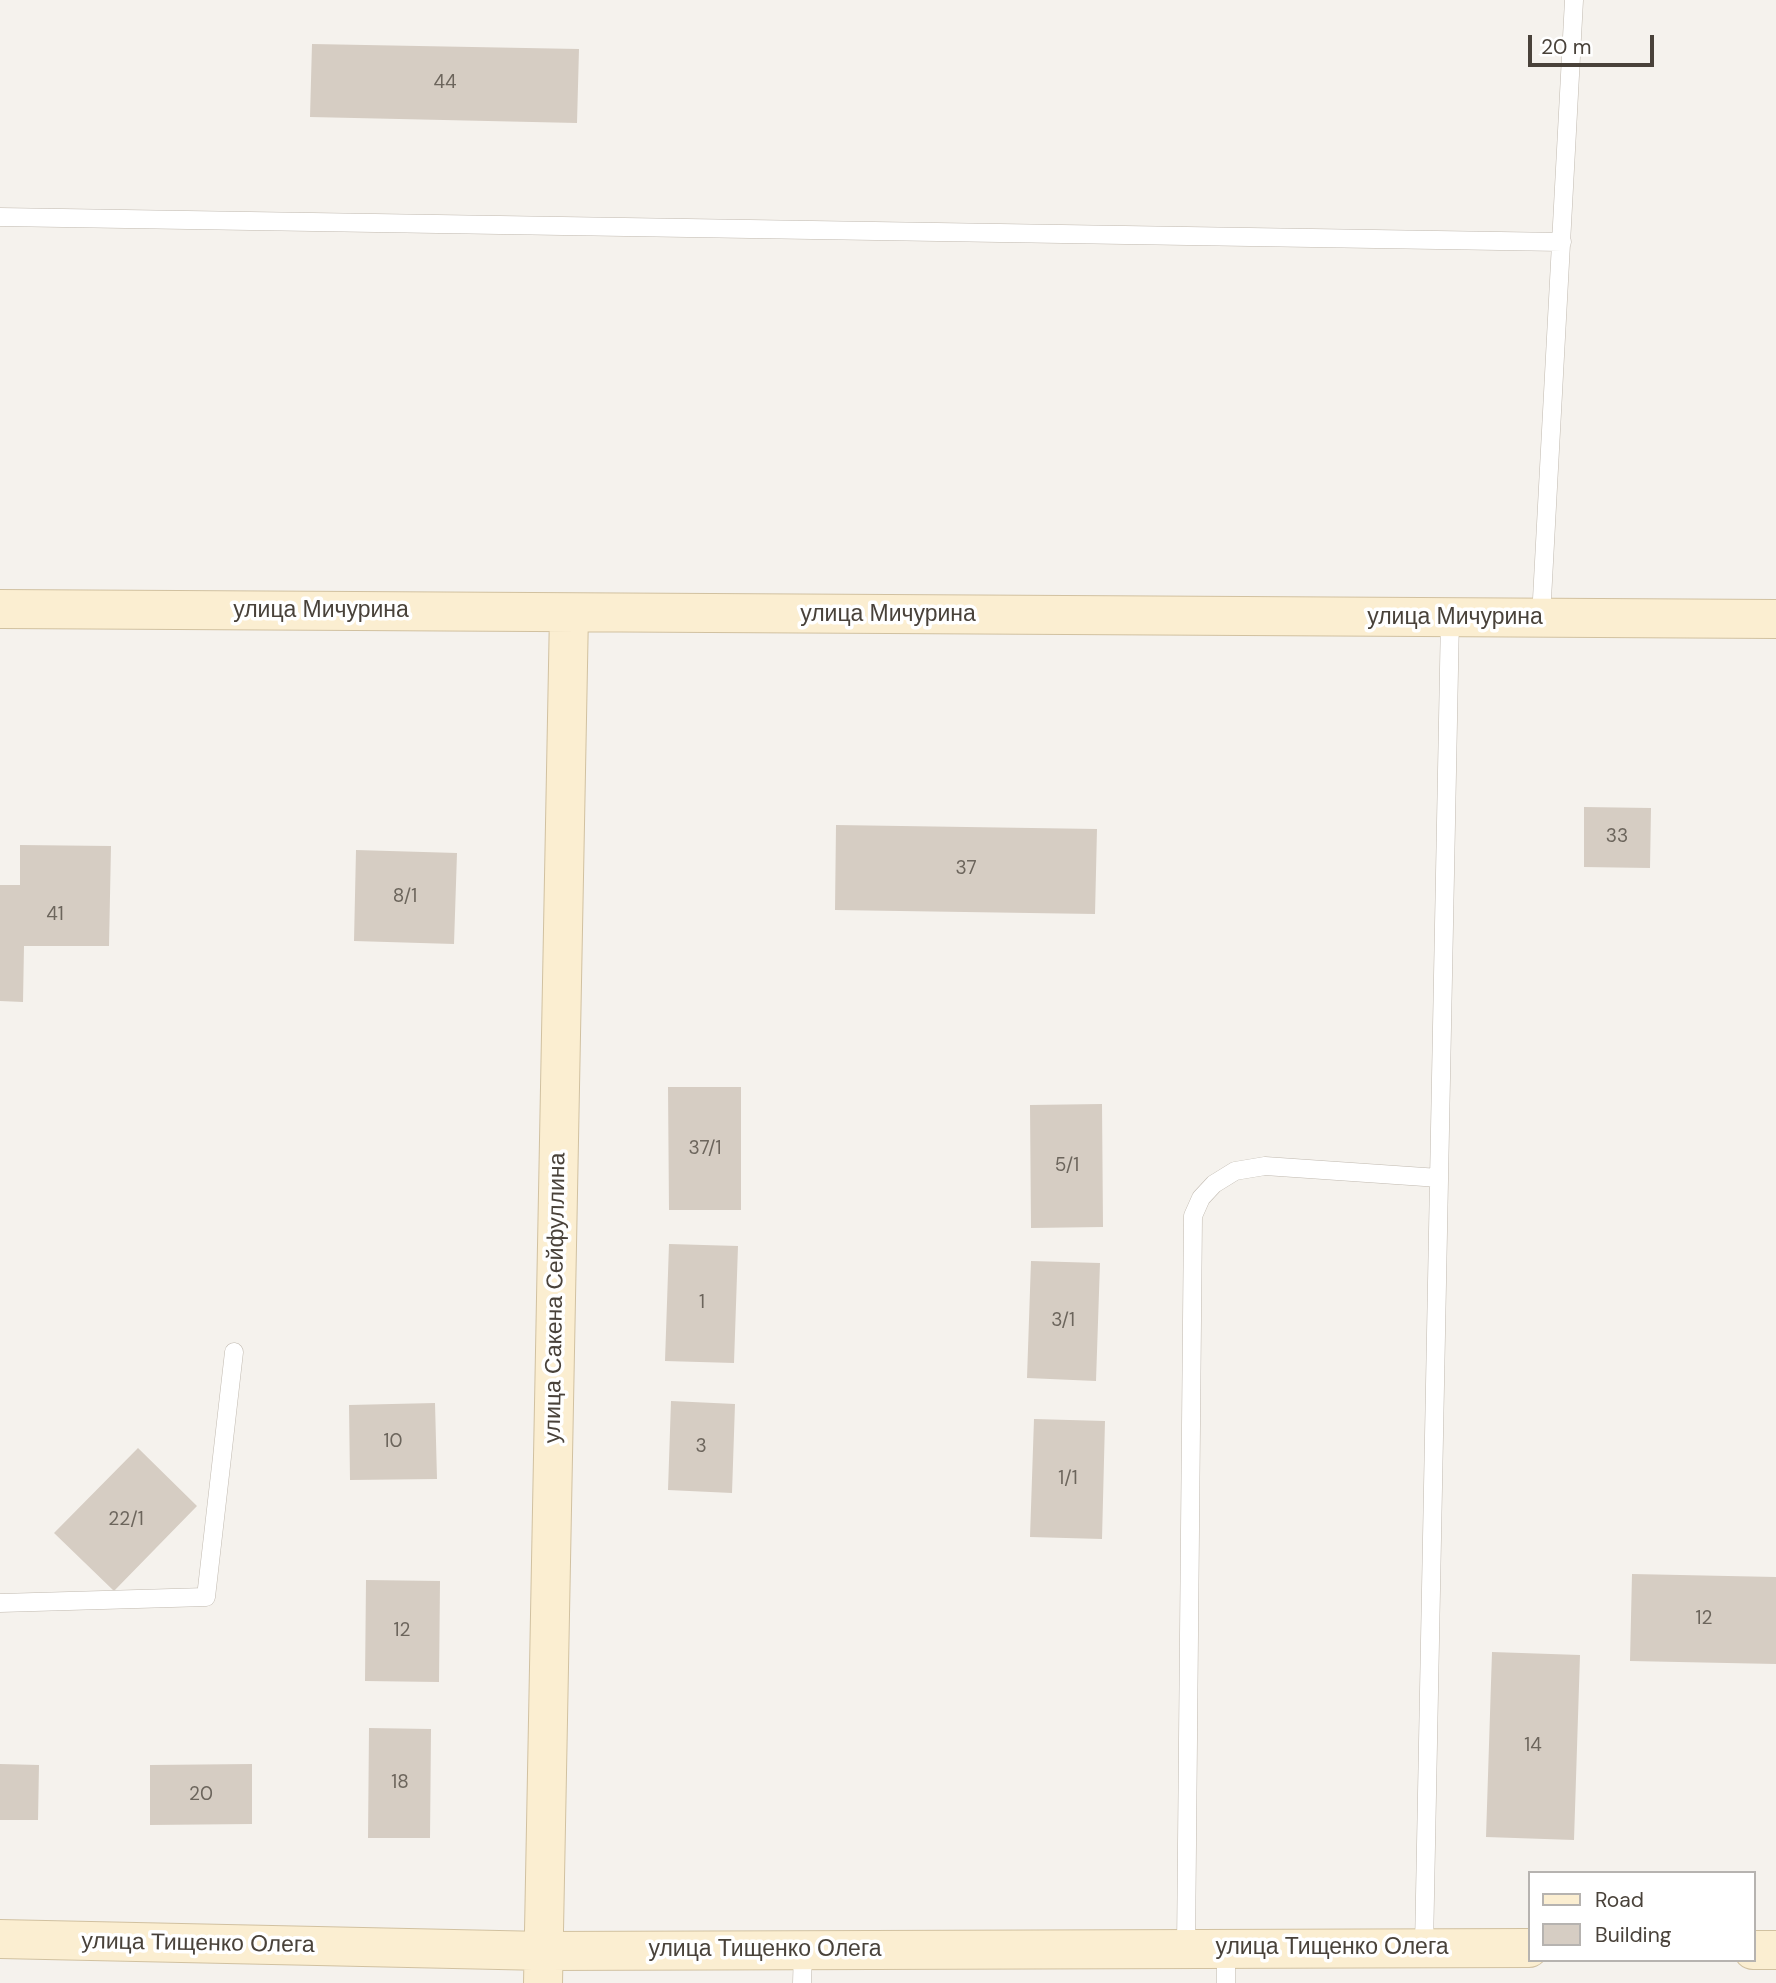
<!DOCTYPE html>
<html>
<head>
<meta charset="utf-8">
<style>
	body { margin:0 }
	#map { position:relative; width:1776px; height:1983px; overflow:hidden; background:#f5f2ed; font-family:"DM Sans",sans-serif }
	canvas { display:block }
	.legend { position:absolute; left:1528px; top:1871px; width:228px; height:91px; box-sizing:border-box; background:#fff; border:2px solid #b6b3b0; margin:0; padding:9px 12px; list-style:none; font-size:21px; color:#49423a }
	.legend li { display:flex; align-items:center; gap:14px; height:35px }
	.legend b { width:35px; border:2px solid #b6b3b0 }
	.scale { position:absolute; left:1528px; top:35px; width:126px; height:32px; box-sizing:border-box; border:4px solid #49423a; border-top:0; padding-left:9px; font-size:21px; line-height:24px; white-space:nowrap; color:#49423a; -webkit-text-stroke:5px #fff; paint-order:stroke }
</style>
</head>
<body>
<div id="map">
<canvas width="1776" height="1983"></canvas>
<ul class="legend">
<li><b style="height:9px;background:#fbeed1"></b>Road</li>
<li><b style="height:19px;background:#d6cdc3"></b>Building</li>
</ul>
<div class="scale">20 m</div>
</div>
<script>
const ctx = document.querySelector('canvas').getContext('2d');
ctx.lineJoin = 'round';
function paint(path, color) { ctx.fillStyle = color; ctx.fill(path, 'evenodd'); }
const shape = rows => new Path2D(rows.map(r => 'M' + r).join(''));
function trace(path, color, width, dash) { ctx.strokeStyle = color; ctx.lineWidth = width; ctx.lineCap = dash ? 'butt' : 'round'; ctx.setLineDash(dash || []); ctx.stroke(path); }
function label(font, color, halo, rows, align = 'center') {
  ctx.font = font + ' "DM Sans",sans-serif'; ctx.lineWidth = 7; ctx.setLineDash([]); ctx.textBaseline = 'middle'; ctx.strokeStyle = halo; ctx.fillStyle = color; for (const [text, x, y, turn = 0] of rows) {
    ctx.save(); ctx.translate(x, y); ctx.rotate((+turn || 0) * Math.PI / 180); ctx.textAlign = isNaN(turn) ? turn : align; if (halo) ctx.strokeText(text, 0, 0); ctx.fillText(text, 0, 0); ctx.restore();
  }
}
const building = shape([
	[312,44,579,49,577,123,310,117],
	[1584,807,1651,808,1650,868,1584,867],
	[836,825,1097,829,1095,914,835,910],
	[20,845,111,846,109,946,24,946,23,1002,0,1001,0,885,20,885],
	[356,850,457,853,454,944,354,941],
	[668,1087,741,1087,741,1210,669,1210],
	[1102,1104,1103,1227,1031,1228,1030,1105],
	[669,1244,738,1246,734,1363,665,1361],
	[1031,1261,1100,1263,1096,1381,1027,1378],
	[671,1401,735,1404,732,1493,668,1490],
	[435,1403,437,1479,350,1480,349,1405],
	[1034,1419,1105,1421,1102,1539,1030,1537],
	[138,1448,197,1506,114,1591,54,1533],
	[1632,1574,1776,1577,1776,1664,1630,1661],
	[366,1580,440,1581,439,1682,365,1681],
	[1492,1652,1580,1655,1574,1840,1486,1837],
	[369,1728,431,1729,430,1838,368,1838],
	[0,1764,39,1765,38,1820,0,1820],
	[252,1764,252,1824,150,1825,150,1765]
]);
const lane = shape([
	[0,217,1562,242],
	[1541,618,1574,0],
	[0,1603,206,1597,234,1352],
	[1424,1947,1450,618],
	[1186,1948,1193,1216,1201,1198,1214,1184,1235,1171,1265,1166,1439,1178],
	[1226,1948,1226,1983],
	[802,1983,803,1950]
]);
const secondary = shape([
	[0,609,1776,619],
	[0,1939,544,1951,1529,1948],
	[1753,1950,1776,1950],
	[543,1983,569,613]
]);
const numberNames = [
	["44",445,83],
	["33",1617,837],
	["37",966,869],
	["8/1",405,897],
	["41",55,915],
	["37/1",705,1149],
	["5/1",1067,1166],
	["1",702,1303],
	["3/1",1063,1321],
	["10",393,1442],
	["3",701,1447],
	["1/1",1068,1479],
	["22/1",126,1520],
	["12",1704,1619],
	["12",402,1631],
	["14",1533,1746],
	["18",400,1783],
	["20",201,1795]
];
const streetNames = [
	["улица Мичурина",321,611],
	["улица Мичурина",888,615],
	["улица Мичурина",1455,618],
	["улица Сакена Сейфуллина",556,1298,-89],
	["улица Тищенко Олега",198,1944,1],
	["улица Тищенко Олега",1332,1948],
	["улица Тищенко Олега",765,1950]
];
paint(building, '#d6cdc3');
trace(lane, '#c0b9af', 19);
trace(secondary, '#d1c1a0', 40);
trace(lane, '#fff', 18);
trace(secondary, '#fbeed1', 38);
label('19px', '#6c655c', null, numberNames);
label('23px', '#49423a', '#fff', streetNames);
</script>
</body>
</html>
